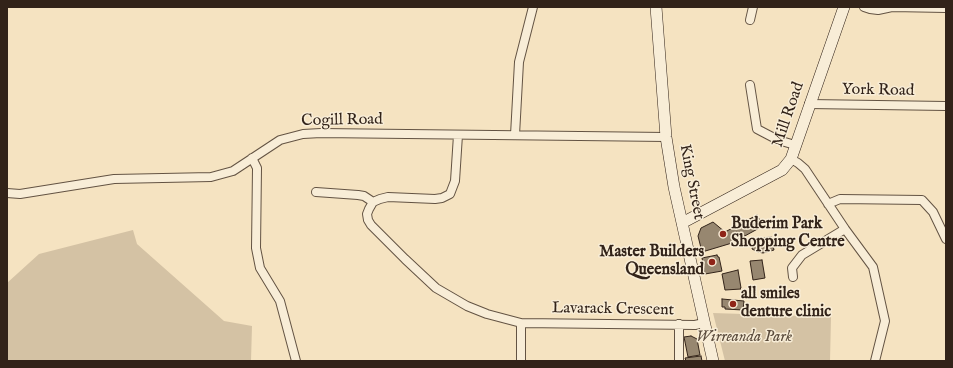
<!DOCTYPE html>
<html>
<head>
<meta charset="utf-8">
<style>
	body { margin:0 }
	#map { position:relative; width:953px; height:368px; overflow:hidden; background:#f5e3c1; font-family:"IM FELL English",serif }
	canvas { display:block }
	.frame { position:absolute; inset:0; border:8px solid #322319; pointer-events:none }
</style>
</head>
<body>
<div id="map">
<canvas width="953" height="368"></canvas>
<div class="frame"></div>
</div>
<script>
const ctx = document.querySelector('canvas').getContext('2d');
ctx.lineJoin = 'round';
function paint(path, color) { ctx.fillStyle = color; ctx.fill(path, 'evenodd'); }
const shape = rows => new Path2D(rows.map(r => 'M' + r).join(''));
function trace(path, color, width, dash) { ctx.strokeStyle = color; ctx.lineWidth = width; ctx.lineCap = dash ? 'butt' : 'round'; ctx.setLineDash(dash || []); ctx.stroke(path); }
function label(font, color, halo, rows, align = 'center') {
  ctx.font = font + ' "IM FELL English",serif'; ctx.lineWidth = 3; ctx.setLineDash([]); ctx.textBaseline = 'middle'; ctx.strokeStyle = halo; ctx.fillStyle = color; for (const [text, x, y, turn = 0] of rows) {
    ctx.save(); ctx.translate(x, y); ctx.rotate((+turn || 0) * Math.PI / 180); ctx.textAlign = isNaN(turn) ? turn : align; if (halo) ctx.strokeText(text, 0, 0); ctx.fillText(text, 0, 0); ctx.restore();
  }
}
const green = shape([
	[133,230,137,244,224,321,252,326,251,361,7,361,7,283,39,254],
	[713,313,831,317,830,361,725,361]
]);
const building = shape([
	[757,215,763,226,732,243,702,252,698,236,701,228,713,222,725,232,757,215],
	[771,237,774,250,763,253,758,252,752,249,754,241,760,238,771,237],
	[717,255,718,257,719,257,722,271,705,274,702,258,717,255],
	[762,260,765,278,753,280,750,261,762,260],
	[738,270,741,288,740,288,741,289,725,290,722,274,738,270],
	[722,299,744,301,743,310,725,309,725,307,722,307,722,299],
	[691,336,697,339,700,355,688,357,684,337,691,336],
	[701,356,702,361,686,361,685,358,701,356]
]);
const street = shape([
	[864,7,870,9,878,10,892,7,946,8],
	[750,20,753,7],
	[750,85,757,129,778,140,795,145],
	[809,104,946,106],
	[458,135,455,181,450,194,442,198,435,199,388,197,380,199,373,202,369,209,367,214,368,220,371,225,405,259,436,288,467,306,487,314,521,323,695,325,704,323],
	[515,135,519,62,533,7],
	[252,158,257,168,256,248,260,268,280,301,296,361],
	[791,159,798,163,805,169,845,229,873,267,885,321,875,361],
	[316,192,358,195,364,196,373,202],
	[7,193,20,194,114,179,211,177,233,171,280,140,303,134,321,133,666,137],
	[828,204,840,199,922,200,933,212,946,239],
	[793,277,792,268,802,255,845,229],
	[521,361,521,323],
	[679,361,679,324]
]);
const secondary = shape([
	[656,7,666,137,674,187,713,361],
	[682,223,782,170,791,159,844,7]
]);
const markers = [
	[723,234,4,"#8f2418"],
	[712,262,4,"#8f2418"],
	[733,304,4,"#8f2418"]
];
const streetNames = [
	["York Road",878,91,1],
	["Mill Road",789,115,-71],
	["Cogill Road",342,121,-1],
	["King Street",691,182,79],
	["Lavarack Crescent",613,310,1]
];
const poiNames = [
	["Buderim Park",731,225],
	["Shopping Centre",731,243],
	["Master Builders",704,253,"right"],
	["Queensland",704,271,"right"],
	["all smiles",741,295],
	["denture clinic",741,313]
];
const parkNames = [
	["Wirreanda Park",744,338]
];
paint(green, '#d4c2a4');
paint(building, '#978770');
trace(building, '#322319', 1);
trace(street, '#635343', 10);
trace(secondary, '#322319', 12);
trace(street, '#f8edd7', 8);
trace(secondary, '#f8edd7', 11);
for (const [x, y, r, color] of markers) { const dot = new Path2D(); dot.arc(x, y, r, 0, 2 * Math.PI); ctx.fillStyle = color; ctx.fill(dot); trace(dot, '#f8edd7', 1.5); }
label('16px', '#322319', '#f8edd7', streetNames);
label('bold 16px', '#322319', '#f8edd7', poiNames, 'left');
label('italic 16px', '#5a4b3c', '#f8edd7', parkNames);
</script>
</body>
</html>
